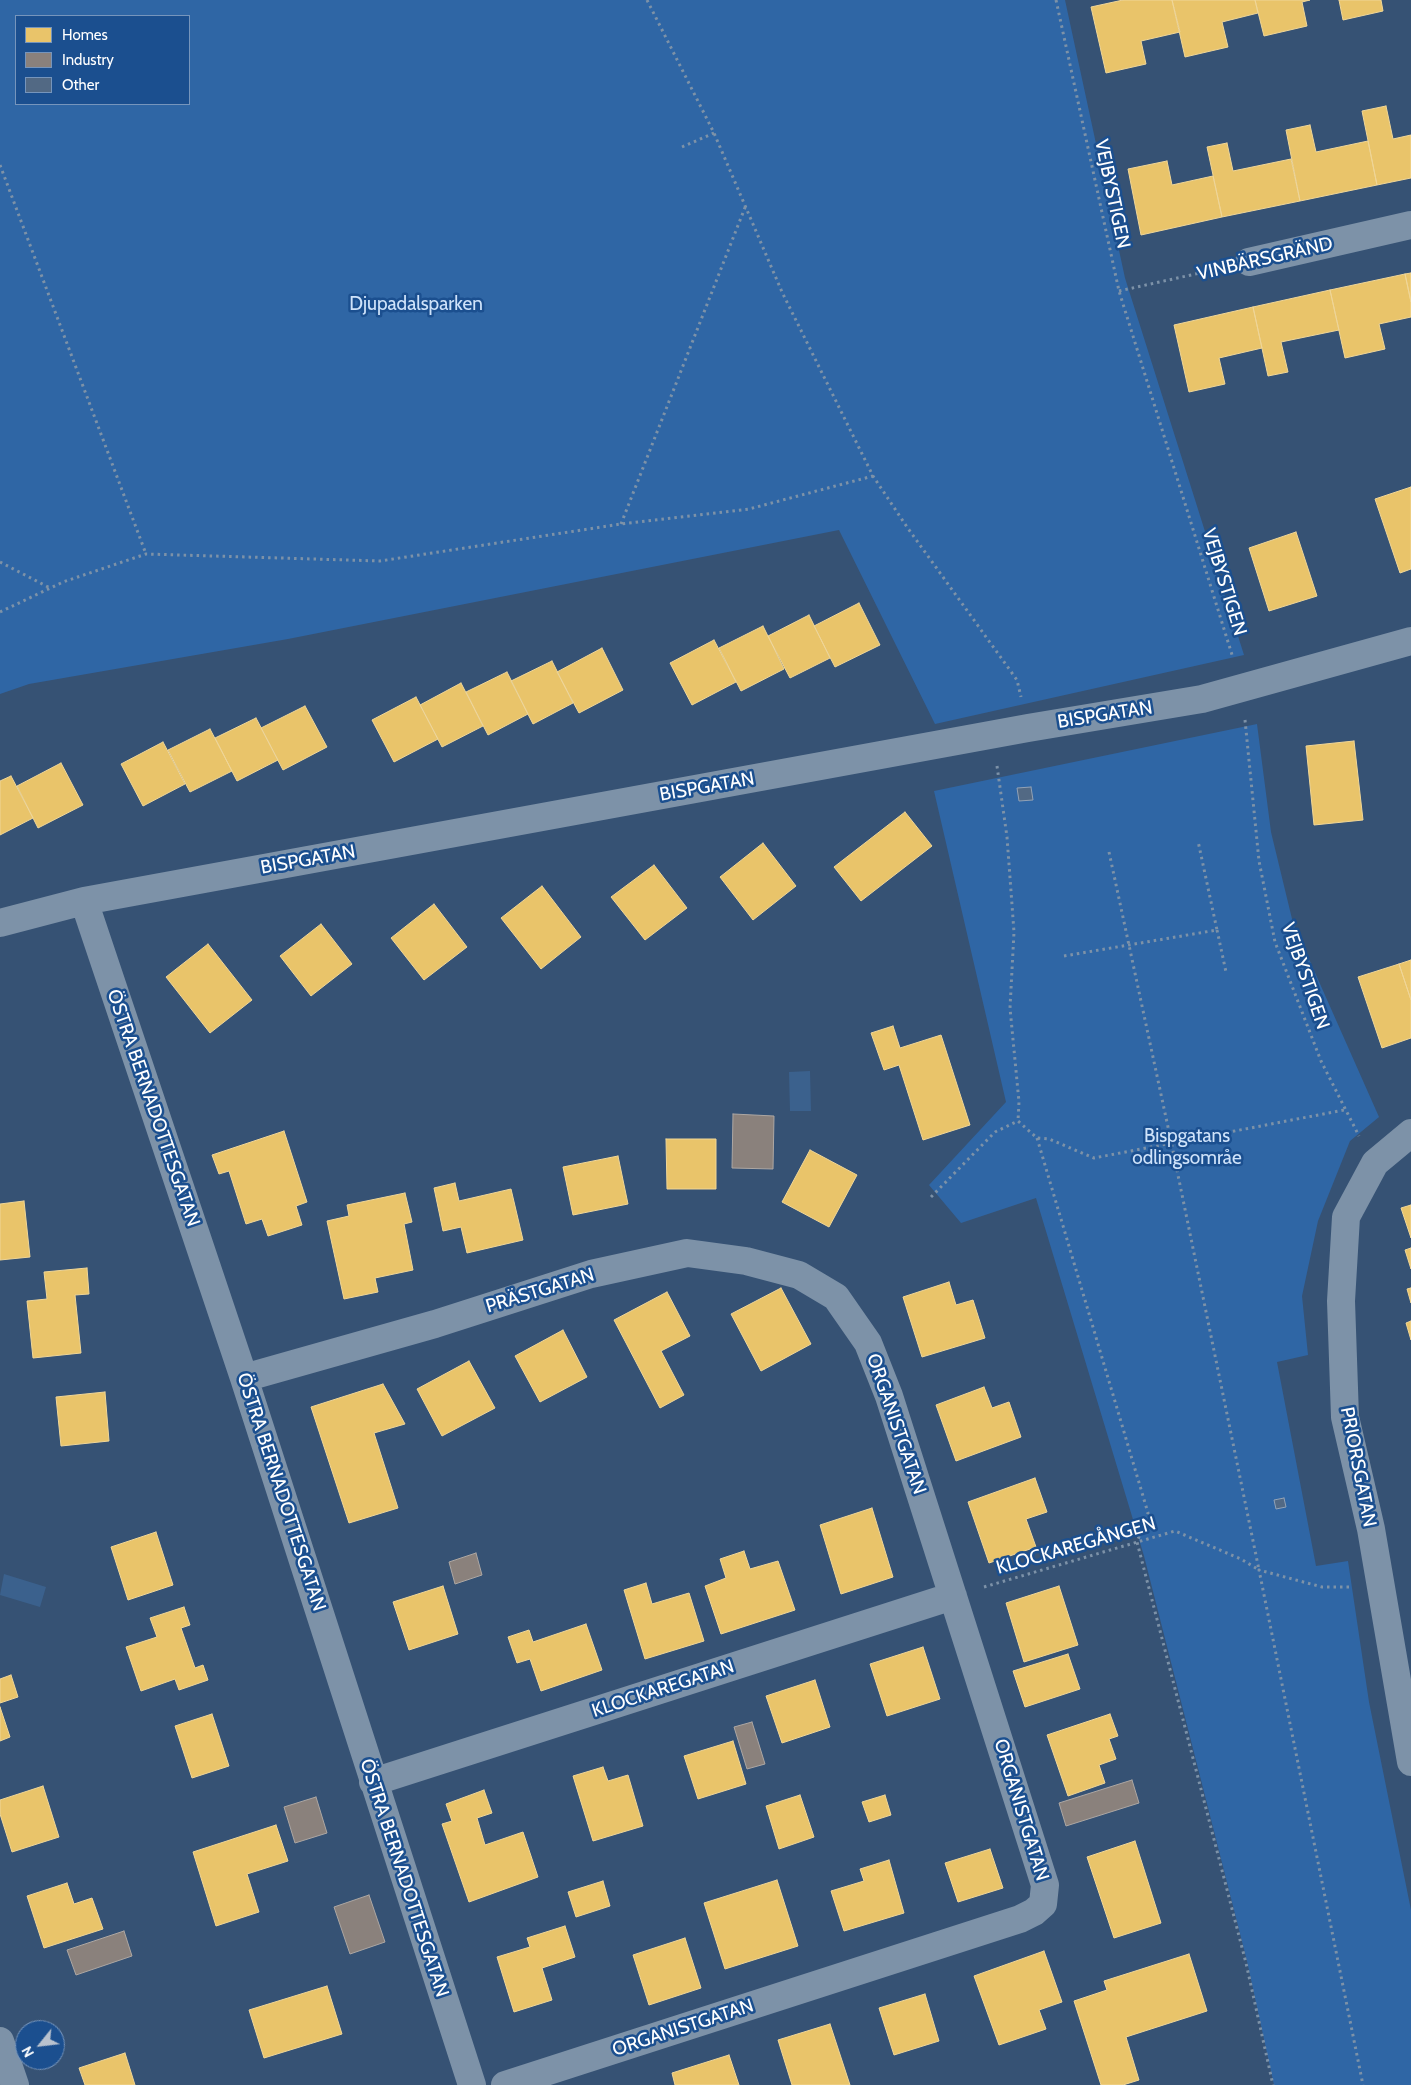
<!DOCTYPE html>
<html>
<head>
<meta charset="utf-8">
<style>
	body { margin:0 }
	#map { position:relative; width:1411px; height:2085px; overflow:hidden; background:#365274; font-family:Cabin,sans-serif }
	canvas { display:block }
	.legend { position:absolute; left:15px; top:15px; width:175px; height:90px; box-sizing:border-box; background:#1b4f8f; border:1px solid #7695bc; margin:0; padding:6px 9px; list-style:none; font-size:15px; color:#fff }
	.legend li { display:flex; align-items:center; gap:10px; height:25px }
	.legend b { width:25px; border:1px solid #7695bc }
	.north { position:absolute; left:15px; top:2020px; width:50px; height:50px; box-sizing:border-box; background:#1b4f8f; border:1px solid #7695bc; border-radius:50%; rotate:241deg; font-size:14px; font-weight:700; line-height:20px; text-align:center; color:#fff }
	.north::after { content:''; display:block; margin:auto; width:18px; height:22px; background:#b9c2ce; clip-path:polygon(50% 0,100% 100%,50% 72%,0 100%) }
</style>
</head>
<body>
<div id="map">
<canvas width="1411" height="2085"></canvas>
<ul class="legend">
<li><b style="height:14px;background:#e9c46a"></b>Homes</li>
<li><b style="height:14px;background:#8a817c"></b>Industry</li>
<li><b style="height:14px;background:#526984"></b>Other</li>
</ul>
<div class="north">N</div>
</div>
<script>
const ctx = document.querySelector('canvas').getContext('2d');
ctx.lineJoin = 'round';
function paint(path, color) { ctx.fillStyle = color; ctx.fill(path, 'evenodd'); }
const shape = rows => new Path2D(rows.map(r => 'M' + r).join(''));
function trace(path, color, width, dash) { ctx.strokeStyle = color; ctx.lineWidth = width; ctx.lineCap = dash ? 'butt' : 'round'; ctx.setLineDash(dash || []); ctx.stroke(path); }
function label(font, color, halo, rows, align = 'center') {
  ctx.font = font + ' Cabin,sans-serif'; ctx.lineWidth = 5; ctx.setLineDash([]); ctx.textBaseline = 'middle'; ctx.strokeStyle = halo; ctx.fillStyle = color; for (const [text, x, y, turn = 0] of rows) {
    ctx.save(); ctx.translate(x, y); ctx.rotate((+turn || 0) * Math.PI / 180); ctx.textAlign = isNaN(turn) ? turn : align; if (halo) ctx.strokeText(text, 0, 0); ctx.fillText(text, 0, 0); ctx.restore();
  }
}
const green = shape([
	[0,0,1065,0,1125,278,1244,655,935,724,839,530,288,639,29,684,0,694],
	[16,16,189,16,189,104,16,104],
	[1257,724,1271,832,1293,923,1379,1117,1350,1141,1318,1221,1302,1296,1308,1355,1277,1362,1316,1566,1348,1561,1369,1702,1411,1910,1411,2085,1274,2085,1247,1961,1144,1556,1036,1198,961,1223,929,1185,1006,1102,934,791]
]);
const water = shape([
	[810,1071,811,1111,790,1111,789,1072],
	[4,1574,46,1587,40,1607,0,1595]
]);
const homes = shape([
	[1123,0,1172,0,1180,32,1141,41,1146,64,1106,73,1091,7,1123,0],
	[1172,0,1255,0,1258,13,1222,22,1228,47,1185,57,1172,0],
	[1255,0,1310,0,1302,2,1307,26,1264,36,1255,0],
	[1339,0,1381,0,1383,11,1343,20,1339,0],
	[1386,106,1393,139,1411,135,1411,178,1377,185,1362,111,1386,106],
	[1310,125,1316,152,1368,141,1377,185,1300,201,1286,130,1310,125],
	[1227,143,1233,171,1291,159,1300,201,1222,217,1207,147,1227,143],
	[1167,161,1172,185,1213,176,1222,217,1141,235,1128,169,1167,161],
	[1411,273,1411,302,1405,274,1411,273],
	[1405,274,1411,302,1411,317,1379,324,1385,349,1345,358,1330,290,1405,274],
	[1330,290,1339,330,1281,342,1288,372,1268,376,1253,307,1330,290],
	[1253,307,1262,348,1219,358,1225,384,1189,392,1174,325,1253,307],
	[1411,487,1411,569,1400,573,1375,499,1411,487],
	[1296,532,1317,596,1269,611,1249,548,1296,532],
	[859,603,880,645,835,667,814,626,859,603],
	[809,615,830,658,790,678,768,636,809,615],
	[763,626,784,669,741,691,719,648,763,626],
	[714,640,736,682,692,705,670,663,714,640],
	[602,648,623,690,579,713,557,672,602,648],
	[552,661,573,703,533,724,511,681,552,661],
	[507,672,528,714,488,735,466,692,507,672],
	[461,683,483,726,442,747,420,705,461,683],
	[416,697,438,739,394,762,372,720,416,697],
	[305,706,327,747,283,770,261,728,305,706],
	[256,718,278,760,237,781,215,738,256,718],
	[210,729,232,771,190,792,168,750,210,729],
	[1354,741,1363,820,1314,825,1306,746,1354,741],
	[163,742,185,784,143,806,121,764,163,742],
	[61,763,83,805,38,828,17,786,61,763],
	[11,776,33,818,0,835,0,781,11,776],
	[905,812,932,846,861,901,834,867,905,812],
	[763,843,796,886,753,920,720,877,763,843],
	[654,865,687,908,645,940,611,897,654,865],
	[542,886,581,937,541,969,501,918,542,886],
	[434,904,467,947,424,980,391,938,434,904],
	[321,924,352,964,311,996,280,956,321,924],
	[208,944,252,1000,210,1033,166,977,208,944],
	[1411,960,1411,1000,1399,964,1411,960],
	[1399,964,1411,1000,1411,1038,1382,1048,1358,977,1399,964],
	[893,1026,900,1048,941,1035,970,1125,923,1140,899,1065,884,1070,871,1033,893,1026],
	[284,1131,307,1202,296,1206,302,1225,268,1236,262,1219,246,1224,229,1171,219,1174,212,1155,284,1131],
	[666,1139,716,1139,716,1189,667,1189,666,1139],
	[810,1150,857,1175,829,1227,782,1202,810,1150],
	[618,1156,628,1204,573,1215,563,1167,618,1156],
	[455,1183,459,1201,511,1189,523,1240,467,1253,461,1227,443,1231,434,1188,455,1183],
	[405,1193,412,1222,404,1224,413,1270,375,1278,378,1292,344,1299,327,1221,349,1216,347,1205,405,1193],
	[24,1201,30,1257,0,1260,0,1204,24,1201],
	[1411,1205,1411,1238,1401,1208,1411,1205],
	[1411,1248,1411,1269,1405,1250,1411,1248],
	[87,1268,89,1294,75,1295,81,1353,33,1358,27,1301,47,1299,44,1272,87,1268],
	[949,1282,956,1305,973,1300,985,1338,922,1357,903,1297,949,1282],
	[781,1288,811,1344,761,1371,731,1314,781,1288],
	[1411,1288,1411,1303,1407,1289,1411,1288],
	[667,1292,690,1336,661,1351,684,1395,660,1408,614,1320,667,1292],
	[1411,1321,1411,1340,1406,1323,1411,1321],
	[563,1330,587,1377,540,1402,515,1356,563,1330],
	[469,1361,495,1408,442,1436,417,1389,469,1361],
	[383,1384,405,1424,374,1433,398,1508,349,1523,311,1407,383,1384],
	[984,1387,992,1408,1009,1402,1021,1437,956,1461,936,1405,984,1387],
	[105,1392,109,1441,61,1446,56,1397,105,1392],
	[1035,1478,1047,1512,1026,1519,1036,1547,989,1563,968,1502,1035,1478],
	[872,1508,893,1577,841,1594,820,1525,872,1508],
	[156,1532,173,1585,128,1600,111,1547,156,1532],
	[744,1551,750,1569,778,1561,795,1610,721,1634,705,1586,726,1578,720,1559,744,1551],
	[646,1583,652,1604,689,1593,704,1641,645,1659,624,1590,646,1583],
	[443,1586,458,1634,409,1650,393,1602,443,1586],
	[1059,1586,1078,1645,1024,1662,1006,1603,1059,1586],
	[184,1607,190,1625,181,1628,195,1668,203,1665,208,1680,179,1690,175,1679,141,1691,126,1647,157,1637,150,1618,184,1607],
	[586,1624,602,1670,541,1691,530,1659,517,1663,508,1637,529,1630,533,1642,586,1624],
	[923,1647,940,1699,887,1716,870,1664,923,1647],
	[1068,1654,1080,1689,1025,1707,1013,1671,1068,1654],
	[11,1675,18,1697,0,1703,0,1679,11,1675],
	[815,1680,830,1727,782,1743,766,1696,815,1680],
	[0,1707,10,1737,0,1741,0,1707],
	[212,1714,229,1766,192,1778,175,1726,212,1714],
	[1110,1714,1118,1736,1109,1739,1116,1759,1099,1765,1105,1783,1068,1796,1047,1735,1110,1714],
	[733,1741,746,1784,698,1799,684,1756,733,1741],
	[603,1767,608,1781,628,1775,643,1826,593,1841,573,1776,603,1767],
	[43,1786,59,1837,12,1852,0,1814,0,1800,43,1786],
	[484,1790,492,1813,477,1818,485,1845,523,1832,538,1877,469,1902,442,1824,452,1821,446,1804,484,1790],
	[800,1795,814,1837,779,1849,766,1806,800,1795],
	[885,1795,891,1815,869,1822,862,1802,885,1795],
	[276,1825,288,1861,247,1874,259,1912,216,1926,193,1852,276,1825],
	[1135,1841,1161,1923,1114,1938,1087,1857,1135,1841],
	[990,1849,1003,1888,958,1902,945,1863,990,1849],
	[889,1860,904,1913,844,1931,831,1891,864,1881,860,1869,889,1860],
	[777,1880,798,1946,725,1969,704,1903,777,1880],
	[603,1881,610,1906,576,1917,568,1892,603,1881],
	[67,1883,74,1904,92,1898,103,1929,44,1948,27,1896,67,1883],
	[565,1926,575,1957,542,1968,552,2000,514,2012,497,1957,530,1947,527,1938,565,1926],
	[685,1938,701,1988,649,2005,633,1955,685,1938],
	[1044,1951,1062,2002,1039,2010,1046,2029,999,2045,974,1976,1044,1951],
	[1189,1954,1207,2011,1126,2037,1139,2080,1123,2085,1101,2085,1074,2001,1107,1990,1104,1981,1189,1954],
	[327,1986,342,2034,264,2058,249,2010,327,1986],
	[925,1994,939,2041,894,2055,879,2008,925,1994],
	[830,2024,850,2085,792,2085,778,2040,830,2024],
	[125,2053,135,2085,85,2085,79,2068,125,2053],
	[729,2055,739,2085,675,2085,672,2073,729,2055]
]);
const industry = shape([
	[733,1114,774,1116,773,1169,732,1168,733,1114],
	[476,1553,482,1575,455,1584,449,1562,476,1553],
	[752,1722,765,1764,747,1769,734,1727,752,1722],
	[1132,1780,1139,1803,1066,1826,1059,1803,1132,1780],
	[316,1797,327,1833,295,1843,284,1807,316,1797],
	[369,1895,385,1942,350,1954,334,1907,369,1895],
	[124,1931,132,1956,76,1975,67,1950,124,1931]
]);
const building = shape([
	[1031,787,1033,800,1019,801,1017,788,1031,787],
	[1284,1498,1286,1507,1276,1509,1274,1500,1284,1498]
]);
const path = shape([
	[647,0,714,133,782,292,873,476,907,527,1017,680,1021,697],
	[1056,0,1119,291,1233,658],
	[682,147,714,133],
	[0,165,146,554],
	[1119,291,1218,269],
	[621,524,746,205],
	[0,562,50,588],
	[0,612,63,582,146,554,380,561,621,524,749,509,873,476],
	[1245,720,1259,861,1275,942,1321,1061,1359,1136],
	[997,766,1007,837,1014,932,1010,1008,1019,1102,1018,1121],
	[1109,852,1171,1141,1259,1570],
	[1217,930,1226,972],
	[1064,956,1217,930,1198,841],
	[1037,1138,1148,1513,1137,1542,1246,1963,1273,2085],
	[931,1197,995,1132,1018,1121,1037,1138,1049,1139,1094,1158,1344,1110],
	[984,1587,1175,1531,1241,1559,1259,1570],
	[1349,1587,1322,1587,1259,1570,1363,2085]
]);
const minor = shape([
	[1249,262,1411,225],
	[84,901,244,1378,472,2085],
	[0,923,84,901,1028,728,1202,699,1411,641],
	[1411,1133,1375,1163,1346,1217,1341,1301,1345,1417,1371,1529,1411,1762],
	[244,1378,435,1324,591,1274,687,1253,746,1261,799,1275,836,1297,868,1343,889,1396,1045,1885,1043,1904,1034,1912,1020,1919,505,2085],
	[373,1782,953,1596],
	[0,2041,15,2085]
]);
const streetNames = [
	["VEJBYSTIGEN",1112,194,78],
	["VINBÄRSGRÄND",1265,259,-13],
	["VEJBYSTIGEN",1224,582,73],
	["BISPGATAN",1105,715,-9],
	["BISPGATAN",707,787,-10],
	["BISPGATAN",308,860,-10],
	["VEJBYSTIGEN",1305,976,71],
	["ÖSTRA BERNADOTTESGATAN",153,1108,71],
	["PRÄSTGATAN",540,1291,-17],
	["ORGANISTGATAN",896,1424,71],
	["PRIORSGATAN",1358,1467,79],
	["ÖSTRA BERNADOTTESGATAN",281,1492,72],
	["KLOCKAREGÅNGEN",1076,1546,-16],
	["KLOCKAREGATAN",663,1689,-18],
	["ORGANISTGATAN",1021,1810,73],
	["ÖSTRA BERNADOTTESGATAN",404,1878,72],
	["ORGANISTGATAN",683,2028,-18]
];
const parkNames = [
	["Djupadalsparken",416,304],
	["Bispgatans",1187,1136],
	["odlingsområe",1187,1158]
];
paint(green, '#2f66a5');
paint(water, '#3b618d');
paint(homes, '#e9c46a');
trace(homes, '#f0d697', 1);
paint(industry, '#8a817c');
trace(industry, '#ada7a3', 1);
paint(building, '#526984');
trace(building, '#92a2b6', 1);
trace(path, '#7d92a8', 3, [2.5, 4]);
trace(minor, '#7d92a8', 28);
label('19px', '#fff', '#1b4f8f', streetNames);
label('19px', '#cfe3fa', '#1b4f8f', parkNames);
</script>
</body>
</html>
